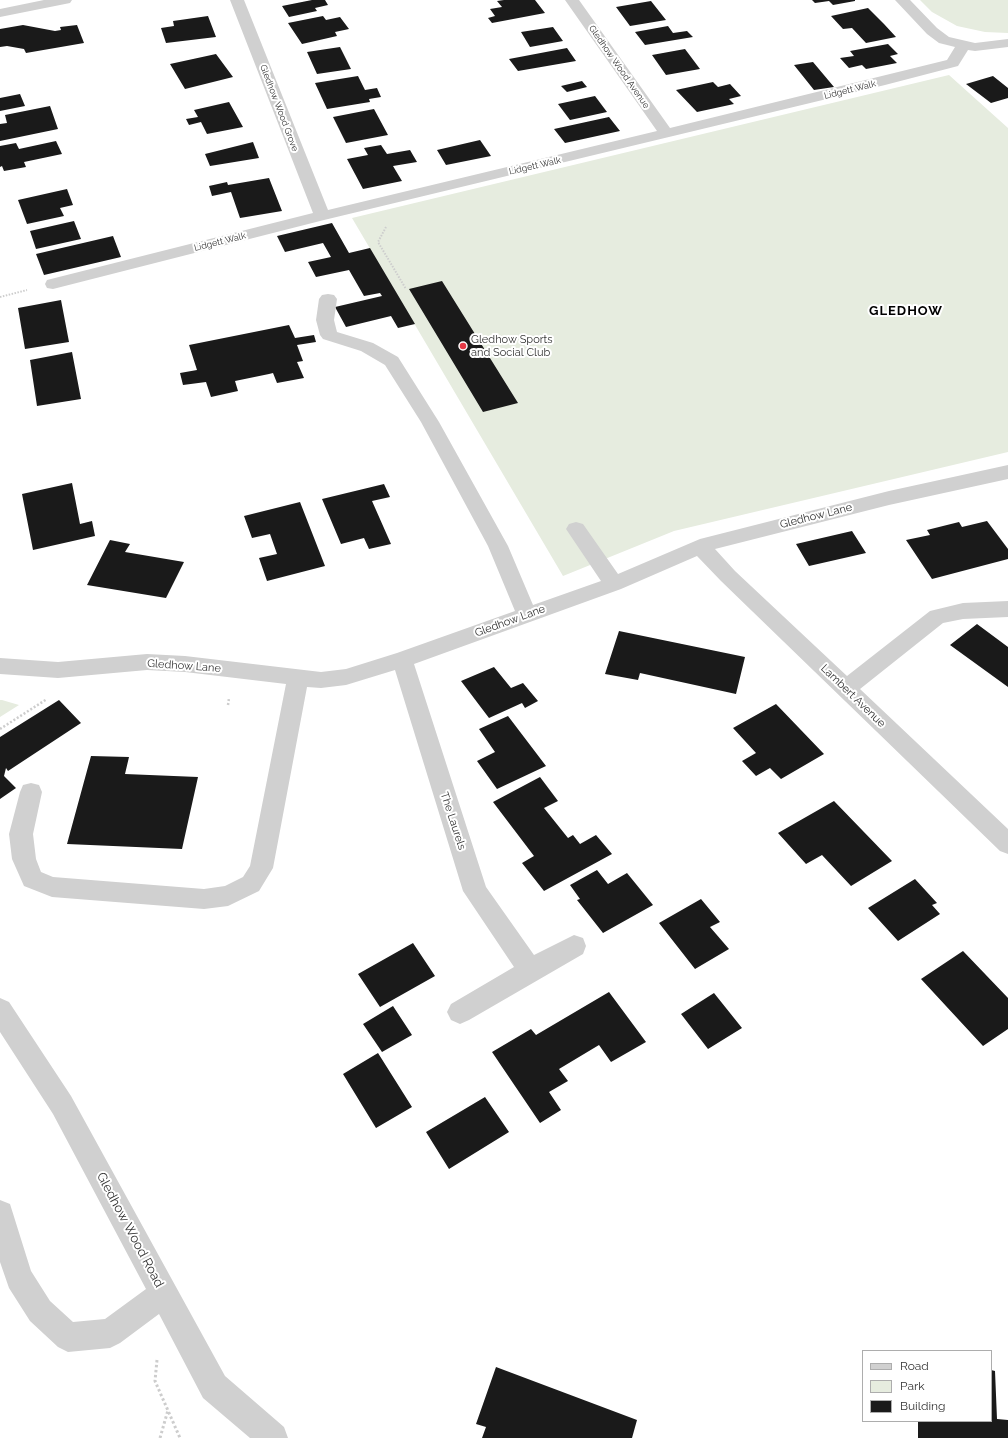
<!DOCTYPE html>
<html>
<head>
<meta charset="utf-8">
<style>
	body { margin:0 }
	#map { position:relative; width:1008px; height:1438px; overflow:hidden; background:#fff; font-family:Raleway,sans-serif }
	canvas { display:block }
	.legend { position:absolute; left:862px; top:1350px; width:130px; height:72px; box-sizing:border-box; background:#fff; border:1px solid #adadad; margin:0; padding:5px 7px; list-style:none; font-size:12px; color:#333 }
	.legend li { display:flex; align-items:center; gap:8px; height:20px }
	.legend b { width:20px; border:1px solid #adadad }
</style>
</head>
<body>
<div id="map">
<canvas width="1008" height="1438"></canvas>
<ul class="legend">
<li><b style="height:5px;background:#d0d0d0"></b>Road</li>
<li><b style="height:11px;background:#e6ecdf"></b>Park</li>
<li><b style="height:11px;background:#1a1a1a"></b>Building</li>
</ul>
</div>
<script>
const ctx = document.querySelector('canvas').getContext('2d');
ctx.lineJoin = 'round';
function paint(path, color) { ctx.fillStyle = color; ctx.fill(path, 'evenodd'); }
const shape = rows => new Path2D(rows.map(r => 'M' + r).join(''));
function trace(path, color, width, dash) { ctx.strokeStyle = color; ctx.lineWidth = width; ctx.lineCap = dash ? 'butt' : 'round'; ctx.setLineDash(dash || []); ctx.stroke(path); }
function label(font, color, halo, rows, align = 'center') {
  ctx.font = font + ' Raleway,sans-serif'; ctx.lineWidth = 4; ctx.setLineDash([]); ctx.textBaseline = 'middle'; ctx.strokeStyle = halo; ctx.fillStyle = color; for (const [text, x, y, turn = 0] of rows) {
    ctx.save(); ctx.translate(x, y); ctx.rotate((+turn || 0) * Math.PI / 180); ctx.textAlign = isNaN(turn) ? turn : align; if (halo) ctx.strokeText(text, 0, 0); ctx.fillText(text, 0, 0); ctx.restore();
  }
}
const green = shape([
	[920,0,1008,0,1008,33,985,32,957,26,932,12],
	[949,75,1008,128,1008,452,674,531,563,576,352,218],
	[0,700,2,700,19,705,0,717]
]);
const building = shape([
	[312,0,325,0,328,5,315,8,317,11,289,17,282,6],
	[504,0,535,0,545,13,492,23,488,18,495,16,490,9,502,7,497,1],
	[812,0,855,0,855,1,833,5,829,1,815,3],
	[651,1,666,20,630,26,616,7],
	[868,8,884,24,896,37,866,43,852,28,843,29,831,16],
	[208,16,216,37,166,43,161,28,174,26,173,21],
	[323,16,326,20,340,17,349,29,335,32,337,36,302,44,288,23],
	[23,25,55,31,61,30,60,27,77,25,84,43,26,53,24,49,7,46,0,47,0,29],
	[668,26,673,33,687,31,693,37,645,45,635,32],
	[553,27,563,41,530,47,521,32],
	[888,44,898,54,890,56,897,63,866,69,862,65,849,68,840,58,854,56,850,51],
	[340,47,351,69,317,74,307,52],
	[567,48,576,61,518,71,509,59],
	[685,49,700,69,666,75,652,55],
	[216,54,233,77,185,89,170,64],
	[813,62,834,87,814,90,794,65],
	[358,76,365,90,377,88,381,97,369,99,370,102,327,109,315,83],
	[993,76,1008,88,1008,98,991,103,966,84],
	[582,81,587,87,567,92,561,86],
	[713,82,718,87,730,84,741,96,729,99,734,104,697,112,676,90],
	[20,94,25,106,0,111,0,98],
	[595,96,607,112,570,120,558,104],
	[229,102,243,127,207,134,201,122,189,125,186,119,198,117,194,110],
	[50,106,58,129,0,141,0,124,7,123,5,115],
	[374,109,388,135,346,143,333,117],
	[609,117,620,131,565,143,554,129],
	[480,140,491,156,446,165,437,150],
	[56,141,62,154,24,162,26,167,4,171,2,166,0,167,0,146,16,143,19,149],
	[253,142,259,158,210,166,205,154],
	[381,145,387,154,410,150,417,162,393,166,402,181,363,189,347,159,368,155,364,148],
	[269,178,282,211,240,218,231,192,212,196,209,186,227,182,228,185],
	[67,189,73,205,60,208,64,216,27,224,18,200],
	[74,221,81,239,36,249,30,231],
	[332,223,349,253,370,248,415,324,398,328,391,316,346,327,335,307,382,296,380,293,364,296,349,270,316,277,308,262,331,257,323,243,285,252,277,236],
	[113,236,121,257,44,275,36,254],
	[442,281,518,403,483,412,409,289],
	[61,300,69,342,25,349,18,308],
	[289,325,295,338,314,335,316,342,297,345,303,361,297,362,304,378,277,383,273,373,269,374,235,381,238,391,211,397,206,382,183,385,180,373,197,370,189,345],
	[72,352,81,399,37,406,30,360],
	[72,483,80,524,92,521,95,536,33,550,22,494],
	[384,484,390,497,372,501,391,544,369,549,364,538,341,544,322,499],
	[300,502,325,566,267,581,259,558,277,554,270,534,252,538,244,516],
	[987,521,1008,549,1008,559,932,579,906,540,930,535,927,530,959,522,962,527],
	[852,531,866,553,809,566,796,544],
	[110,540,130,544,125,552,184,562,166,598,87,585],
	[977,624,1008,647,1008,687,950,645],
	[619,631,745,657,736,694,640,673,638,680,605,674],
	[494,667,511,688,523,683,538,701,525,708,522,703,489,718,461,681],
	[59,700,81,723,8,771,6,768,4,776,16,788,0,799,0,737],
	[776,704,824,754,781,779,770,768,756,776,742,761,756,753,733,728],
	[508,716,546,766,497,789,477,761,495,752,479,729],
	[91,756,129,757,125,774,198,777,182,849,67,844],
	[540,777,558,801,544,808,568,838,573,835,580,844,596,835,612,854,544,891,522,863,534,856,493,802],
	[834,801,892,861,851,886,822,855,806,864,778,833],
	[597,870,608,884,627,873,653,905,603,933,577,900,580,899,570,885],
	[915,879,937,903,932,905,940,914,898,941,868,908],
	[701,899,720,922,710,927,729,949,695,969,659,923],
	[413,943,435,976,380,1007,358,974],
	[963,951,1008,998,1008,1029,983,1046,921,979],
	[609,992,646,1042,611,1062,599,1045,559,1069,568,1081,549,1092,561,1110,540,1123,492,1052,531,1029,536,1035],
	[714,993,742,1028,708,1049,681,1014],
	[393,1006,412,1035,382,1052,363,1024],
	[378,1053,412,1107,376,1128,343,1074],
	[485,1097,509,1132,449,1169,426,1132],
	[496,1367,637,1420,632,1438,482,1438,486,1427,476,1424],
	[991,1370,995,1371,997,1419,1008,1420,1008,1438,918,1438,918,1421,991,1421]
]);
const pathFar2 = shape([
	[386,227,378,242,406,289],
	[0,297,27,290]
]);
const pathFar1 = shape([
	[228,705,229,698],
	[0,729,47,699]
]);
const path = shape([
	[157,1360,155,1381,180,1438],
	[160,1438,168,1410]
]);
const minor = shape([
	[44,0,72,0,70,3,0,17,0,9,44,0],
	[230,0,244,0,328,210,657,131,565,0,579,0,670,128,947,60,955,47,939,43,927,34,895,0,910,0,937,28,949,37,975,43,1008,39,1008,47,975,51,968,50,958,66,885,85,324,220,53,289,47,288,45,284,47,280,313,213,230,0],
	[328,294,334,295,337,299,334,320,337,332,373,343,398,357,439,422,508,546,533,605,601,581,566,529,569,524,576,522,583,524,618,574,700,539,889,491,1008,465,1008,479,889,505,715,549,735,571,847,676,930,611,963,603,1008,601,1008,617,963,619,943,623,860,689,1008,829,1008,854,1000,851,721,581,697,556,621,589,414,664,486,887,534,955,574,935,583,938,586,946,583,954,469,1020,460,1024,451,1020,447,1012,451,1004,514,967,463,891,395,670,346,685,321,688,307,687,273,868,259,891,228,906,204,909,52,897,24,886,12,859,9,834,20,792,23,785,31,783,39,785,42,792,33,834,36,859,41,872,53,877,204,889,225,886,243,877,250,866,286,684,185,672,147,670,58,678,0,674,0,658,58,662,147,654,185,656,321,672,346,669,397,653,515,611,488,546,421,422,385,365,361,351,323,339,320,335,316,320,319,299,322,295,328,294],
	[0,998,9,1002,71,1096,225,1376,284,1427,288,1438,250,1438,203,1398,159,1314,120,1343,110,1348,68,1352,58,1347,30,1321,9,1288,0,1262,0,1200,10,1204,31,1271,50,1301,73,1322,105,1319,146,1289,53,1114,0,1032,0,998]
]);
const markers = [
	[463,346,4,"#e63946"]
];
const farStreetnames = [
	["Gledhow Wood Avenue",619,67,55],
	["Lidgett Walk",850,90,-14],
	["Gledhow Wood Grove",279,108,69],
	["Lidgett Walk",535,166,-13],
	["Lidgett Walk",220,242,-14]
];
const poiNames = [
	["Gledhow Sports",471,340],
	["and Social Club",471,353]
];
const streetNames = [
	["Gledhow Lane",816,516,-14],
	["Gledhow Lane",510,621,-20],
	["Gledhow Lane",184,666,4],
	["Lambert Avenue",853,696,44],
	["The Laurels",453,821,72]
];
const farDistrictnames = [
	["GLEDHOW",906,311]
];
const nearStreetnames = [
	["Gledhow Wood Road",130,1230,62]
];
paint(green, '#e6ecdf');
paint(building, '#1a1a1a');
trace(pathFar2, '#cdcdcd', 2, [1.5, 1.5]);
trace(pathFar1, '#cdcdcd', 2.5, [2, 2]);
trace(path, '#cdcdcd', 3, [2.5, 2.5]);
paint(minor, '#d0d0d0');
for (const [x, y, r, color] of markers) { const dot = new Path2D(); dot.arc(x, y, r, 0, 2 * Math.PI); ctx.fillStyle = color; ctx.fill(dot); trace(dot, '#fff', 1.5); }
label('9px', '#333', '#fff', farStreetnames);
label('11px', '#333', '#fff', poiNames, 'left');
label('11px', '#333', '#fff', streetNames);
ctx.letterSpacing = '1px';
label('bold 13px', '#000', '#fff', farDistrictnames);
ctx.letterSpacing = '0px';
label('13px', '#333', '#fff', nearStreetnames);
</script>
</body>
</html>
